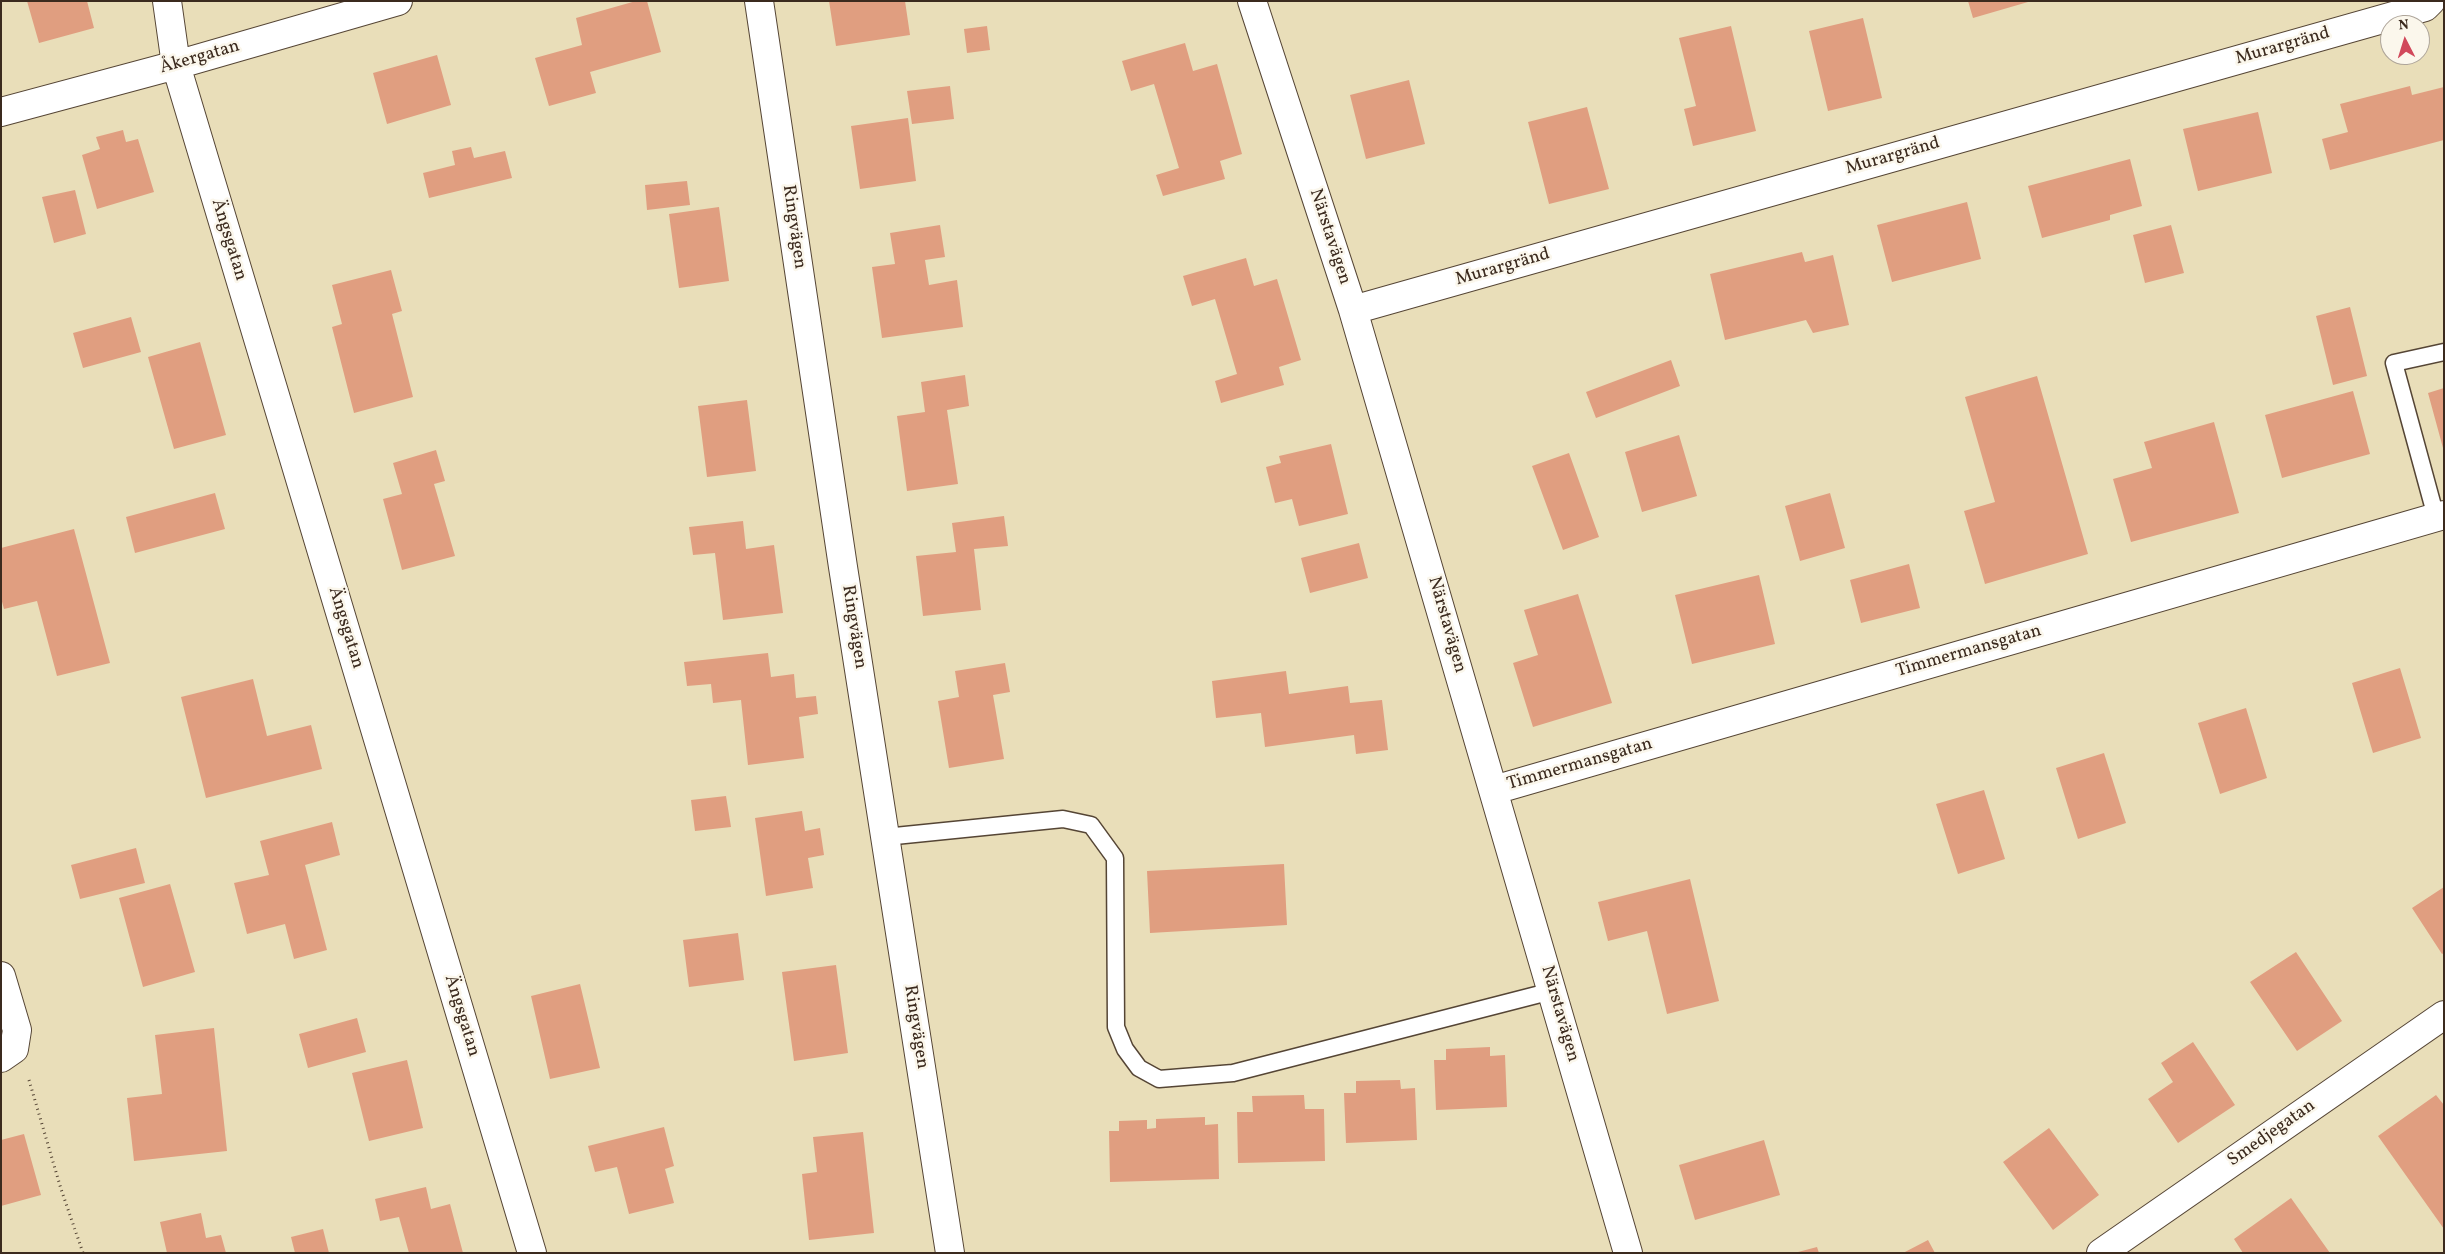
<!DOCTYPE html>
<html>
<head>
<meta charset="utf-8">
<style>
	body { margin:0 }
	#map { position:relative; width:2445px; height:1254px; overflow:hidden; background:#e9deb9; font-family:Vollkorn,serif }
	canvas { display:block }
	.frame { position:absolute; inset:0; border:2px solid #3b2a1e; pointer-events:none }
	.north { position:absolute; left:2380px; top:15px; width:50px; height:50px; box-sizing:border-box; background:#fbf7ec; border:1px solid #aea59a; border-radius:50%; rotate:355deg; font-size:14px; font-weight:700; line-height:20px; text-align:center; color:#3b2a1e }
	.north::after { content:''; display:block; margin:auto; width:18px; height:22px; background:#d1495b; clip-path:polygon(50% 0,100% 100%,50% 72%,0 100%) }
</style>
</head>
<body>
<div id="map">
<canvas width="2445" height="1254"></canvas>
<div class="frame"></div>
<div class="north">N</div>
</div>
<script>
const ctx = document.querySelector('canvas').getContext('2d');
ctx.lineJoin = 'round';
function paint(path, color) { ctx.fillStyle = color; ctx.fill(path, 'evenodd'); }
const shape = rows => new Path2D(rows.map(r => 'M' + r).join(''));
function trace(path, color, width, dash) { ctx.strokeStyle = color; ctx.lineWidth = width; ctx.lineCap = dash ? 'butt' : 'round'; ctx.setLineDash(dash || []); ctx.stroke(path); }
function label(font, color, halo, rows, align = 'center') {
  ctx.font = font + ' Vollkorn,serif'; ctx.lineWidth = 5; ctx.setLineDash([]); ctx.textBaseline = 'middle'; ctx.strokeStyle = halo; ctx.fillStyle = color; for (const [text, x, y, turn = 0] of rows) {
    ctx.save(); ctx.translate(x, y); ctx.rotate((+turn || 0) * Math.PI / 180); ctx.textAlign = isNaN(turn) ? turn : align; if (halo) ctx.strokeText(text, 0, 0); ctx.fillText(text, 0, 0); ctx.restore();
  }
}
const building = shape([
	[27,1,87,1,94,28,39,43],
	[636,1,647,1,661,52,590,72,596,93,549,106,535,58,582,45,576,18],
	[829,1,905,1,910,35,836,46],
	[1968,1,2028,1,2028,2,1973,18],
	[1863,18,1882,98,1828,111,1809,31],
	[987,26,990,50,967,53,964,29],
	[1731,26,1756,131,1693,146,1684,109,1696,106,1679,38],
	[1185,43,1193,71,1217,64,1242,154,1220,161,1225,179,1163,196,1156,175,1179,168,1154,84,1131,91,1122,61],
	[437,55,451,105,387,124,373,73],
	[1409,80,1425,144,1366,159,1350,95],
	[950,86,954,119,912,124,907,91],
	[2410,86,2412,95,2444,87,2444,140,2330,170,2322,139,2348,132,2340,104],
	[1587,107,1609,189,1549,204,1528,122],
	[2258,112,2272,173,2198,191,2183,129],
	[908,118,916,181,860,189,851,126],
	[123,130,126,142,138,139,154,192,97,209,82,155,100,149,96,137],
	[471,147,474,158,505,151,512,178,429,198,423,173,455,165,452,151],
	[2130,159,2142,206,2110,215,2110,220,2042,238,2028,186],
	[687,181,690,205,647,210,645,185],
	[75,190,86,234,54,243,42,197],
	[1967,202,1981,259,1892,282,1877,225],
	[719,207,729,281,679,288,669,214],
	[940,225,945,257,925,260,929,285,957,280,963,327,882,338,872,267,895,264,890,233],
	[2171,225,2184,273,2145,283,2133,235],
	[1802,252,1805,262,1833,255,1849,325,1813,333,1806,320,1725,340,1710,274],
	[1246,258,1254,286,1277,279,1301,360,1279,367,1284,385,1221,403,1215,381,1237,374,1215,299,1192,306,1183,276],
	[391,270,402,311,392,314,413,397,354,413,332,327,342,324,332,285],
	[2350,307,2367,376,2333,385,2316,316],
	[131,317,141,352,83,368,73,333],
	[200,342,226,435,174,449,148,357],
	[1671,360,1680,386,1596,418,1586,392],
	[965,375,969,406,947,410,958,484,907,491,897,416,925,412,921,382],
	[2037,376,2088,554,1985,584,1964,511,1995,502,1965,397],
	[2444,388,2444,448,2443,448,2428,393],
	[2353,391,2370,454,2282,478,2265,415],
	[747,400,756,471,707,477,698,406],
	[2214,422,2239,513,2131,542,2113,479,2152,468,2144,442],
	[1679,435,1697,496,1642,512,1625,452],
	[1331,444,1348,514,1299,526,1292,499,1275,503,1266,467,1281,463,1279,456],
	[436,450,445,481,434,484,455,556,402,570,383,499,402,494,393,463],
	[1569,453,1599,537,1563,550,1532,466],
	[215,493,225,529,135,553,126,517],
	[1830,493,1845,548,1800,561,1785,506],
	[1004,516,1008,546,974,549,981,610,923,616,916,556,956,552,952,523],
	[743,521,746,549,774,545,783,613,723,620,715,553,693,555,689,527],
	[74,529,110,663,57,676,37,601,4,609,1,598,1,548],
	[1359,543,1368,578,1310,593,1301,558],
	[1909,564,1920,608,1861,623,1850,580],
	[1759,575,1775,644,1692,664,1675,595],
	[1578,594,1612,703,1533,727,1513,663,1538,655,1524,610],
	[768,653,771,677,794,674,796,698,816,696,818,714,799,717,804,758,748,765,741,700,713,703,711,684,687,686,684,662],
	[1005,663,1010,692,993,695,1004,759,949,768,938,701,959,697,955,671],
	[2400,668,2421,738,2373,753,2352,683],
	[1286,671,1289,694,1348,686,1350,703,1382,700,1388,750,1356,754,1354,735,1265,747,1261,713,1216,718,1212,681],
	[253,679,267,736,311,725,322,769,206,798,181,697],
	[2246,708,2267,778,2220,794,2198,723],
	[2104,753,2126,823,2078,839,2056,768],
	[1984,790,2005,859,1958,874,1936,804],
	[726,796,731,827,695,831,691,800],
	[802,811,805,831,820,828,824,855,808,858,813,888,766,896,755,818],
	[332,822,340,855,305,865,327,950,294,959,285,924,247,934,234,883,269,875,260,841],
	[136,848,145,883,80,899,71,865],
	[1284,864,1287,925,1150,933,1147,871],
	[1690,879,1719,1001,1667,1014,1647,931,1608,941,1598,902],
	[170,884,195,972,143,987,119,898],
	[2444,887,2444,953,2442,954,2412,908],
	[738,933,744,980,689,987,683,940],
	[2296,952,2342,1021,2297,1051,2250,982],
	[836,965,848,1053,794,1061,782,972],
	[580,984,600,1068,550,1079,531,996],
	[357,1018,366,1052,308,1068,299,1034],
	[214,1028,227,1151,134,1161,127,1098,162,1094,155,1035],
	[2193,1042,2235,1105,2178,1143,2148,1099,2173,1082,2161,1063],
	[1490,1047,1490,1056,1505,1055,1507,1107,1436,1110,1434,1060,1446,1060,1446,1049],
	[407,1060,423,1128,369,1141,352,1073],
	[1400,1080,1401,1089,1415,1088,1417,1140,1346,1143,1344,1093,1356,1093,1356,1081],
	[1304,1095,1305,1109,1324,1109,1325,1161,1238,1163,1237,1112,1253,1112,1252,1096],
	[2436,1095,2444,1105,2444,1229,2378,1136],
	[1205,1117,1205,1125,1218,1124,1219,1179,1110,1182,1109,1131,1119,1131,1119,1121,1147,1120,1147,1129,1156,1128,1156,1119],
	[664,1127,674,1166,665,1169,674,1203,629,1214,617,1167,595,1172,588,1146],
	[2049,1128,2099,1195,2053,1230,2003,1162],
	[863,1132,874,1233,809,1240,802,1174,817,1172,813,1137],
	[24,1134,41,1195,1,1206,1,1140],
	[1764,1140,1780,1195,1695,1220,1679,1165],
	[426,1187,431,1209,450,1204,463,1253,409,1253,399,1217,380,1221,375,1199],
	[2291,1198,2330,1253,2243,1253,2234,1239],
	[201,1213,206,1238,221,1235,226,1253,167,1253,160,1222],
	[323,1229,329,1253,295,1253,291,1237],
	[1928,1240,1935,1253,1903,1253],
	[1817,1247,1819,1253,1798,1253,1798,1252]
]);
const path = shape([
	[29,1080,61,1189,83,1253]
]);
const service = shape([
	[2436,517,2394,363,2444,352],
	[885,837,1063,819,1091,825,1115,858,1116,1027,1125,1049,1139,1068,1159,1079,1233,1073,1552,991]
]);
const minor = shape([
	[167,1,176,65,532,1253],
	[759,1,843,567,950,1253],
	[1252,1,1353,310,1628,1253],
	[1,112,176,65,398,1],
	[1353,310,2425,7,2431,1],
	[1494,790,2444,515],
	[1,976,17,1030,14,1049,1,1058],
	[2101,1253,2444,1015]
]);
const streetNames = [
	["Murargränd",2283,47,-16],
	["Åkergatan",200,58,-16],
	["Murargränd",1893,157,-16],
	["Ringvägen",793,227,82],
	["Närstavägen",1329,237,72],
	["Ängsgatan",228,240,73],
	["Murargränd",1503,268,-16],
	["Närstavägen",1446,625,74],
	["Ringvägen",853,627,81],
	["Ängsgatan",345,628,73],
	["Timmermansgatan",1969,652,-16],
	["Timmermansgatan",1580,765,-16],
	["Närstavägen",1559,1014,74],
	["Ängsgatan",461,1016,73],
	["Ringvägen",915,1027,81],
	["Smedjegatan",2272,1134,-35]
];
paint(building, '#e09e80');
trace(service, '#554535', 19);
trace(minor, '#554535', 30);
trace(path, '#554535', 3, [1, 4]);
trace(service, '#fff', 16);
trace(minor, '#fff', 28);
label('18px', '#3b2a1e', '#fbf7ec', streetNames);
</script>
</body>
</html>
